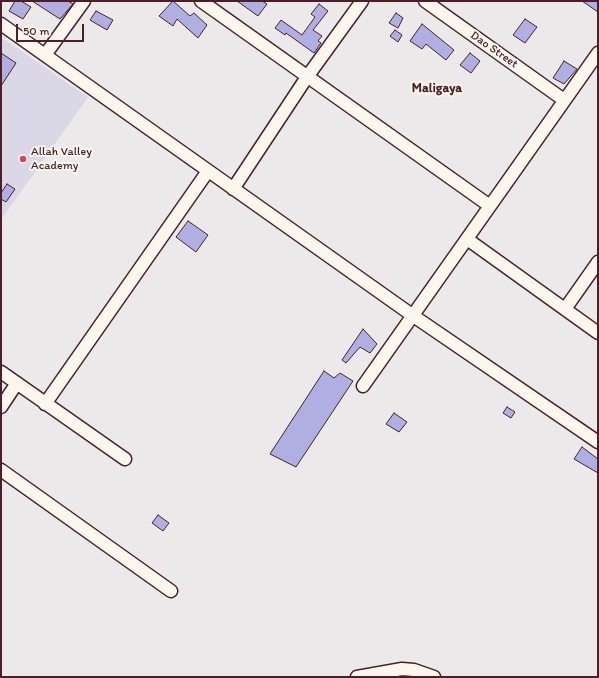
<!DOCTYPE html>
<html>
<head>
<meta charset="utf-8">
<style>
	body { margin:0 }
	#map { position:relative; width:599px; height:678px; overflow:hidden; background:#ece9ea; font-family:Itim,sans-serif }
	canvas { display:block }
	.frame { position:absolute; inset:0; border:2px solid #4a1f2b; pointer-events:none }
	.scale { position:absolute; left:16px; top:24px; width:68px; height:18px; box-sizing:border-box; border:2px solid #4a1f2b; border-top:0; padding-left:5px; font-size:12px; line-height:14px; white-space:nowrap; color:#4a1f2b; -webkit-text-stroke:3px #fbf7ec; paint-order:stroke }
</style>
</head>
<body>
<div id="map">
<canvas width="599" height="678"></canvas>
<div class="frame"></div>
<div class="scale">50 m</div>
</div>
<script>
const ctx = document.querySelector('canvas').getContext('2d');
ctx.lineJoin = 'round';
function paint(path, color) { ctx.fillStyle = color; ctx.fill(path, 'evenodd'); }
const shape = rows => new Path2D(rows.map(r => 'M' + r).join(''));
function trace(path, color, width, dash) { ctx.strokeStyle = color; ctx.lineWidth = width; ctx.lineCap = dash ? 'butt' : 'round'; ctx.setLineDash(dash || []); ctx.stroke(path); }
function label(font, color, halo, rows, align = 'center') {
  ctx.font = font + ' Itim,sans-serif'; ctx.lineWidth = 4; ctx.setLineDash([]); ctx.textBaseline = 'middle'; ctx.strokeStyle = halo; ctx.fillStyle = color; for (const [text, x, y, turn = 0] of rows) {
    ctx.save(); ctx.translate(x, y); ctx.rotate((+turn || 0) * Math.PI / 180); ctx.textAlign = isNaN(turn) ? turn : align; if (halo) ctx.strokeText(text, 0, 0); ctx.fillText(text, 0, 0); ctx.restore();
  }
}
const built = shape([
	[1,37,88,97,1,220]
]);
const building = shape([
	[15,1,21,1,31,7,23,19,9,11,15,1],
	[32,1,68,1,73,4,60,19,32,1],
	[173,1,190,16,194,13,207,25,198,38,177,19,173,26,159,16,173,1],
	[237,1,262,1,267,4,258,16,237,1],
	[582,1,598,1,598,12,582,1],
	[319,4,328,11,313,30,322,36,318,41,321,43,314,53,286,33,285,35,275,28,281,20,302,35,315,17,311,14,319,4],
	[96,11,113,20,107,30,90,20,96,11],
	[396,13,403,18,398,28,389,23,396,13],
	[525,19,537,27,525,43,513,35,525,19],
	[422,24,454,50,446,60,426,44,422,49,410,41,422,24],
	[395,30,402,35,398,42,390,36,395,30],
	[1,53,16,63,1,86,1,53],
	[470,53,480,61,471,73,460,65,470,53],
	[564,61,577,69,564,84,553,78,564,61],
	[7,184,15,189,6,202,1,199,1,193,7,184],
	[188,221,208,235,196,252,176,237,188,221],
	[363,329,377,344,370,353,360,347,346,363,342,360,363,329],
	[324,371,334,378,340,373,353,381,296,467,270,454,324,371],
	[507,407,515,412,511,418,503,413,507,407],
	[394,413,407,422,399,432,386,424,394,413],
	[582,447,598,459,598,473,574,459,582,447],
	[158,515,169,523,163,531,152,523,158,515]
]);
const minor = shape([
	[201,1,490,206],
	[425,1,564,100],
	[1,24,412,315,598,442],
	[45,55,84,1],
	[233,189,307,77,362,1],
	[467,239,598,333],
	[565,309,598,262],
	[1,372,125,459],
	[363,386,598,53],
	[45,404,208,171],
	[1,407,17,383],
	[1,470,171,591],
	[357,677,402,669,414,670,434,677]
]);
const markers = [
	[23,159,4,"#d1495b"]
];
const streetNames = [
	["Dao Street",494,50,35]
];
const poiNames = [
	["Allah Valley",31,152],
	["Academy",31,166]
];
const neighbourhoodNames = [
	["Maligaya",437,89]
];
paint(built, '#dad8e7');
paint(building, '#afb0e1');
trace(building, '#4a1f2b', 1);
trace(minor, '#4a1f2b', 15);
trace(minor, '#fbf7ec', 12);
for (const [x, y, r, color] of markers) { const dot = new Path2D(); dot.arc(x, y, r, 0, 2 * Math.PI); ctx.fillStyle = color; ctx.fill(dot); trace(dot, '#fbf7ec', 1.5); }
label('12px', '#4a1f2b', '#fbf7ec', streetNames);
label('12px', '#4a1f2b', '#fbf7ec', poiNames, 'left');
label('bold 13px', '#4a1f2b', '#fbf7ec', neighbourhoodNames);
</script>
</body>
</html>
